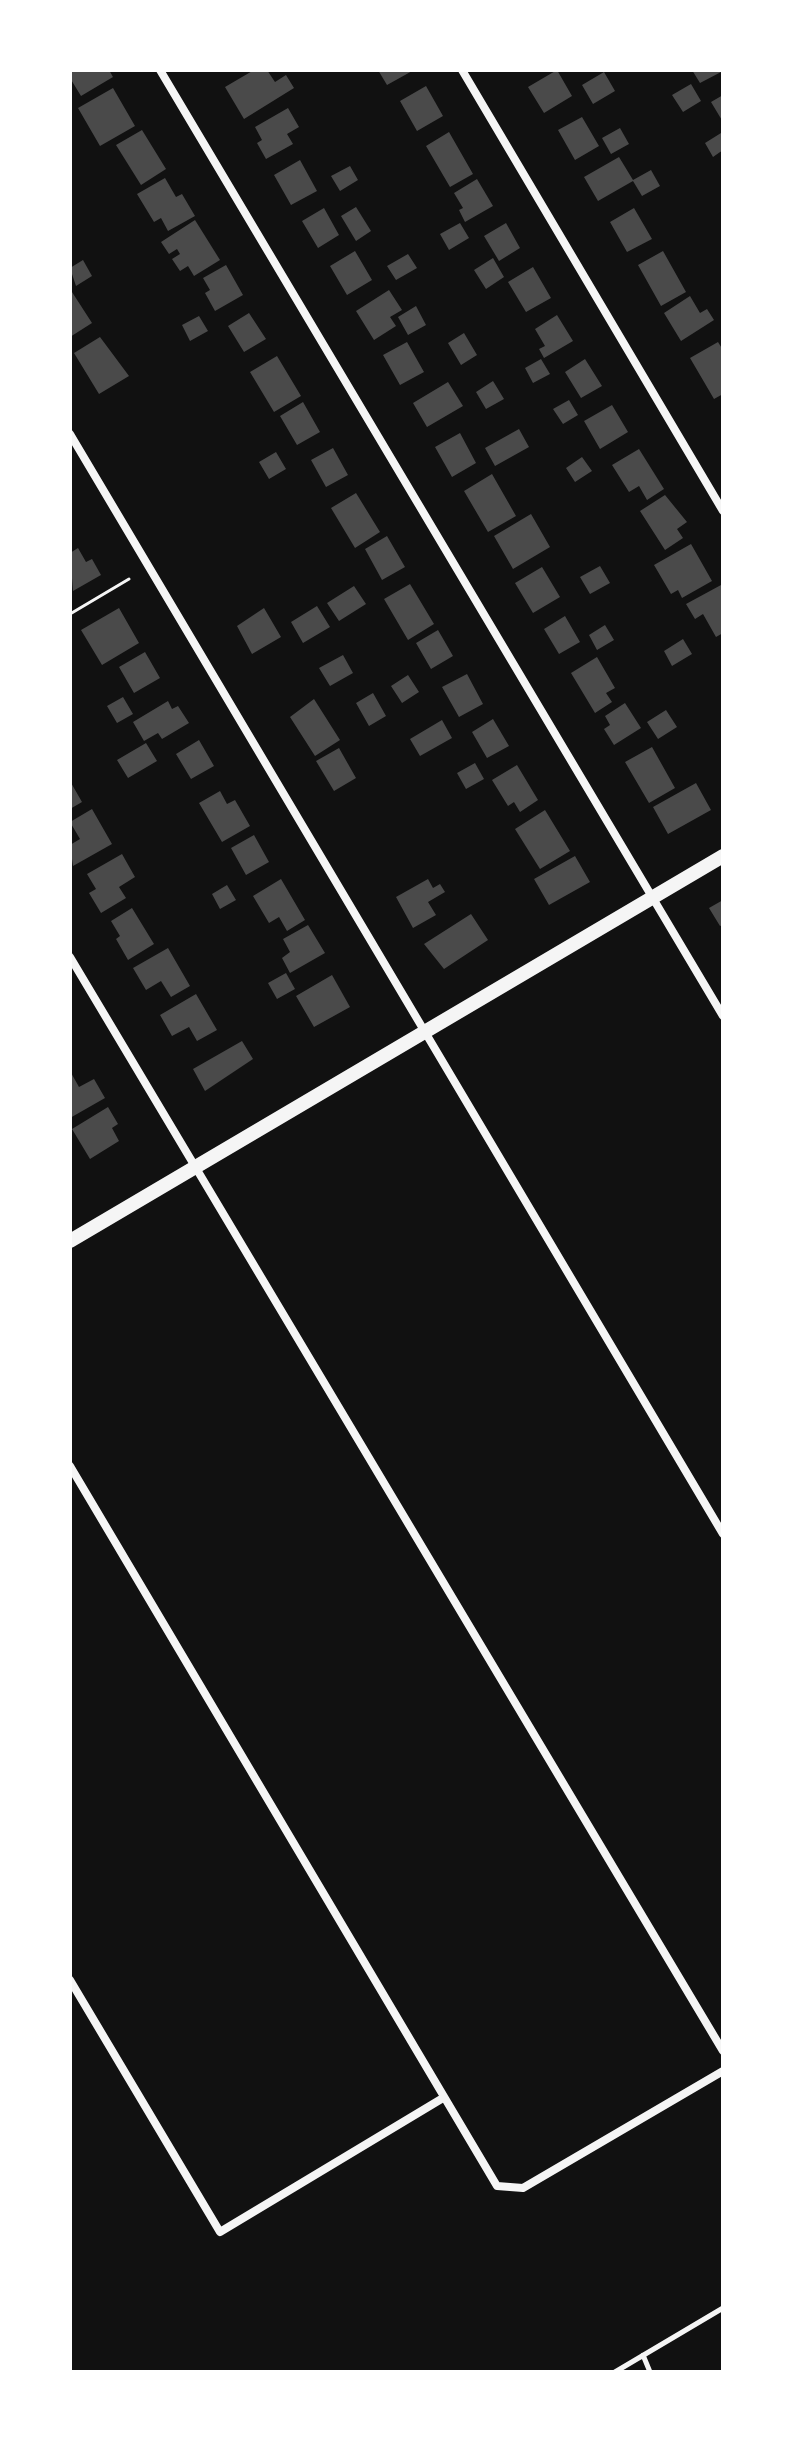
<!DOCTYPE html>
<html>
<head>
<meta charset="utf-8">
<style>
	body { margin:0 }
	#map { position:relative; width:793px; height:2442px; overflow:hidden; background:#111; font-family:Cabin,sans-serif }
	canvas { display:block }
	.frame { position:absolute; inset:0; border:72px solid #fff; pointer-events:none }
</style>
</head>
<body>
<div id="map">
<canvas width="793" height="2442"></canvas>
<div class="frame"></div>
</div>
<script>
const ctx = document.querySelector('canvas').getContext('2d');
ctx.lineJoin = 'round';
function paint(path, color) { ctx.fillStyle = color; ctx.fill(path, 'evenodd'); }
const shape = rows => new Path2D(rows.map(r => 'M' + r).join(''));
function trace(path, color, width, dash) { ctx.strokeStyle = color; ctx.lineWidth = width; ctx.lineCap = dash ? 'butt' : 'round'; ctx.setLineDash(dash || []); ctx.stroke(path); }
const building = shape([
	[70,70,109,70,113,77,81,96,70,78],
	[254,70,267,70,275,82,286,75,294,88,244,119,225,87],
	[378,70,414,70,387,85],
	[557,70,572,96,544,113,528,87],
	[692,70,723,70,723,71,700,83],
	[604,72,615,91,593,104,582,85],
	[691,84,701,101,683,112,672,95],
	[426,86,443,116,417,131,400,101],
	[113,88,135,126,100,146,78,108],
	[723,95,723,122,711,102],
	[288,108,299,127,287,134,293,144,266,159,257,143,262,140,255,127],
	[582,117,599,146,575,160,558,130],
	[620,128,629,144,611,154,602,138],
	[142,130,166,169,141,185,116,145],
	[449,132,473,174,450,187,426,146],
	[721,133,723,150,713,157,705,143],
	[619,157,633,180,651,170,660,186,642,196,633,181,598,201,584,177],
	[300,160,317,191,291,205,274,175],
	[350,166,358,180,340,191,331,176],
	[165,178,176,197,182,194,195,216,168,231,161,218,154,222,137,194],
	[477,179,493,206,465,222,459,210,463,208,454,193],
	[356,207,371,231,356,241,341,216],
	[324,208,339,235,318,248,302,221],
	[634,208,652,239,627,252,610,222],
	[195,220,220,260,194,276,188,266,180,271,172,259,180,254,177,249,169,254,161,242],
	[460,223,469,238,449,250,440,234],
	[506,223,520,248,499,261,484,236],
	[355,251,372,280,347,295,330,266],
	[663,251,686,292,661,306,638,265],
	[408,254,417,268,396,280,387,266],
	[493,258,504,277,486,289,474,270],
	[83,260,92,276,76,286,70,268],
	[226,265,243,295,215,311,205,293,210,290,203,278],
	[533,267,551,298,526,312,508,282],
	[389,290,402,310,390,317,396,326,374,340,356,311],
	[72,292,92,323,70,337,70,293],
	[690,296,700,313,707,309,714,320,681,341,664,313],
	[416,306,426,325,408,335,398,317],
	[249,313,266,339,244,352,228,326],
	[557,315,573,341,544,358,539,349,545,346,535,329],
	[199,316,208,331,190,341,182,325],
	[464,333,477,355,461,365,448,343],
	[100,337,129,376,99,394,74,353],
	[407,342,424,372,400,385,383,355],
	[718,342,723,350,723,394,714,399,690,358],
	[277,356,301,396,274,412,250,372],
	[541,359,550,374,533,383,525,368],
	[585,359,602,386,581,398,565,372],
	[493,381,504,399,486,409,476,392],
	[448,382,463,406,427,427,413,403],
	[569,400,578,415,563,424,553,409],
	[303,402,320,432,297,445,280,416],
	[612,405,628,432,600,449,584,421],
	[519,429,529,447,495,466,485,448],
	[460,433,476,463,452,477,435,447],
	[333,448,348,475,326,487,311,460],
	[639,449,664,489,647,500,639,486,629,492,612,465],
	[276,452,286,469,269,479,259,462],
	[582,457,592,471,575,482,566,468],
	[492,474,516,516,488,532,464,491],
	[356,493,380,532,355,548,331,508],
	[665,495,687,522,677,529,683,538,665,550,640,511],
	[531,514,550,547,513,569,494,536],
	[387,536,405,567,382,580,365,549],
	[691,544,712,581,682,598,678,590,671,594,654,565],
	[78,548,86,562,92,559,101,575,73,591,70,553],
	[600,566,610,583,590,594,580,577],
	[542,567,560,597,533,613,515,583],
	[410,584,434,624,408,640,384,599],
	[721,585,723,633,716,637,703,614,695,619,686,604],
	[354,586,366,604,339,621,327,603],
	[317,606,330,627,303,643,291,622],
	[119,608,139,643,102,665,81,630],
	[264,608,281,637,252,654,237,626],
	[565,616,580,642,559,654,544,629],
	[605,625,614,640,597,650,589,635],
	[438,630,453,656,431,669,416,643],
	[683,639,692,654,672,666,664,651],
	[145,652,160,678,134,693,119,667],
	[343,655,353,673,330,686,319,668],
	[597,657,615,688,606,693,612,702,595,713,571,673],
	[467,674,483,704,459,717,442,687],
	[408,675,419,692,402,703,391,686],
	[373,693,386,716,369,726,356,703],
	[123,697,133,714,117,723,107,706],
	[314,699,340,740,315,756,290,717],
	[168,701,172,709,178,706,189,723,162,739,158,733,144,741,133,722],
	[625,703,641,728,614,745,604,729,610,725,605,716],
	[666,710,677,727,658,739,647,722],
	[493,719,509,746,487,758,472,732],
	[442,720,452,738,420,756,410,739],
	[199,740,214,766,191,779,176,754],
	[146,743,157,761,128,778,117,760],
	[652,747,675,788,649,803,625,762],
	[339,748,356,778,334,791,316,761],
	[475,763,484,779,466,789,457,773],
	[517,765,538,800,520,812,514,802,508,806,492,780],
	[70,781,82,802,70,809],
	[696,783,711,810,668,834,653,807],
	[220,791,227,804,235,800,250,826,222,842,199,803],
	[92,809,112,844,73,866,70,845,80,839,70,822],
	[545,810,570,851,540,869,515,829],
	[254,835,269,862,246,875,231,848],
	[122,854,135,877,119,887,126,898,101,913,89,893,96,889,87,874],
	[575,856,590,882,549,905,534,879],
	[281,879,305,920,287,931,279,917,269,923,253,896],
	[428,879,433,888,440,884,445,892,428,902,436,915,413,928,396,897],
	[227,885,236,900,220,909,212,894],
	[723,900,723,925,720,926,709,908],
	[132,908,154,944,128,960,116,939,120,936,111,921],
	[471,914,488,940,444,969,424,944],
	[308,925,325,953,290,973,282,958,290,952,283,939],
	[168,948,190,986,171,997,161,981,146,990,133,968],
	[286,973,295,989,277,999,268,983],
	[332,975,350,1007,314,1027,296,996],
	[196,994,217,1030,197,1041,189,1027,172,1036,160,1015],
	[242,1041,253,1059,205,1091,193,1069],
	[70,1071,79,1087,94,1079,105,1098,70,1118],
	[108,1107,118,1124,112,1128,119,1141,90,1159,72,1129]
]);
const path = shape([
	[70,614,129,579]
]);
const service = shape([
	[643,2355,650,2372],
	[615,2372,723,2308]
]);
const minor = shape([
	[160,70,723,1016],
	[462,70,723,511],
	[70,434,723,1534],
	[70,957,723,2051],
	[70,1466,497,2186,523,2188,723,2071],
	[70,1980,220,2232,443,2098]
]);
const secondary = shape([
	[70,1241,723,856]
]);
paint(building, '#4a4a4a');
trace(path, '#f5f5f5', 3);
trace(service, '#f5f5f5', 5);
trace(minor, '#f5f5f5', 8);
trace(secondary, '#f5f5f5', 14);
</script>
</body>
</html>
